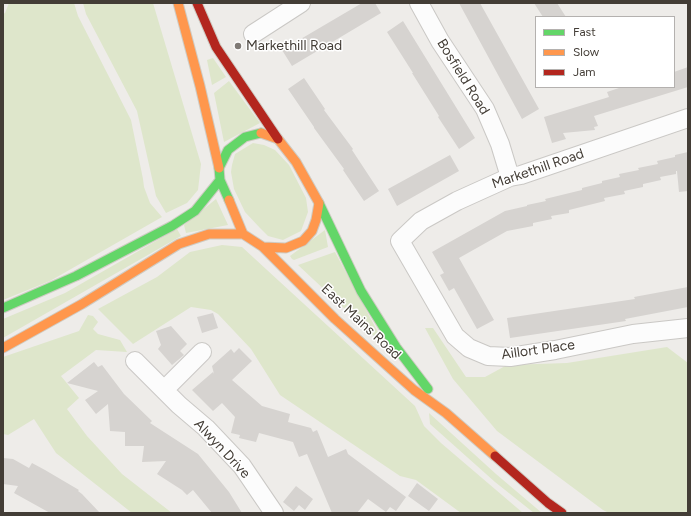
<!DOCTYPE html>
<html>
<head>
<meta charset="utf-8">
<style>
	body { margin:0 }
	#map { position:relative; width:691px; height:516px; overflow:hidden; background:#eeece9; font-family:Figtree,sans-serif }
	canvas { display:block }
	.frame { position:absolute; inset:0; border:4px solid #433d36; pointer-events:none }
	.legend { position:absolute; left:535px; top:16px; width:140px; height:72px; box-sizing:border-box; background:#fff; border:1px solid #b4b1af; margin:0; padding:5px 7px; list-style:none; font-size:12px; color:#433d36 }
	.legend li { display:flex; align-items:center; gap:8px; height:20px }
	.legend b { width:20px; border:1px solid #b4b1af }
</style>
</head>
<body>
<div id="map">
<canvas width="691" height="516"></canvas>
<div class="frame"></div>
<ul class="legend">
<li><b style="height:5px;background:#63d668"></b>Fast</li>
<li><b style="height:5px;background:#ff974d"></b>Slow</li>
<li><b style="height:5px;background:#b3261e"></b>Jam</li>
</ul>
</div>
<script>
const ctx = document.querySelector('canvas').getContext('2d');
ctx.lineJoin = 'round';
function paint(path, color) { ctx.fillStyle = color; ctx.fill(path, 'evenodd'); }
const shape = rows => new Path2D(rows.map(r => 'M' + r).join(''));
function trace(path, color, width, dash) { ctx.strokeStyle = color; ctx.lineWidth = width; ctx.lineCap = dash ? 'butt' : 'round'; ctx.setLineDash(dash || []); ctx.stroke(path); }
function label(font, color, halo, rows, align = 'center') {
  ctx.font = font + ' Figtree,sans-serif'; ctx.lineWidth = 3; ctx.setLineDash([]); ctx.textBaseline = 'middle'; ctx.strokeStyle = halo; ctx.fillStyle = color; for (const [text, x, y, turn = 0] of rows) {
    ctx.save(); ctx.translate(x, y); ctx.rotate((+turn || 0) * Math.PI / 180); ctx.textAlign = isNaN(turn) ? turn : align; if (halo) ctx.strokeText(text, 0, 0); ctx.fillText(text, 0, 0); ctx.restore();
  }
}
const green = shape([
	[9,3,74,3,78,16,131,120,143,179,144,187,150,203,162,217,50,281,3,300,3,14,5,13],
	[83,3,153,3,201,164,198,190,187,203,166,213,156,196,137,111,86,14],
	[213,58,226,77,212,85,207,60],
	[229,81,260,123,224,142,214,93],
	[253,143,264,145,275,150,289,165,306,198,308,212,301,231,283,240,268,236,260,228,245,212,234,189,231,172,232,165,235,154],
	[216,199,228,225,186,233,184,225],
	[177,229,181,236,3,338,3,319,65,293],
	[325,230,328,247,294,260,292,259,290,256],
	[222,245,242,247,415,406,424,426,441,443,523,513,461,513,416,480,400,476,280,395,251,349,218,314,211,310,191,307,133,344,98,309,157,277,190,252],
	[335,252,379,334,376,338,298,265],
	[88,315,93,316,98,322,93,329,98,334,120,340,127,352,96,350,61,376,79,398,67,409,87,436,122,474,172,513,132,513,56,453,34,419,8,435,3,434,3,357,79,331],
	[425,328,433,328,466,377,485,377,507,365,567,363,667,347,688,363,688,513,609,513,603,510,497,431,453,379],
	[429,413,496,474,542,513,534,513,495,482,430,424]
]);
const building = shape([
	[362,3,375,3,381,13,292,66,282,50],
	[459,3,480,3,539,109,522,119],
	[534,3,557,3,566,17,543,17],
	[403,21,475,138,459,149,438,117,439,116,412,73,413,73,387,32],
	[688,67,688,87,594,116,598,126,594,127,595,130,563,133,566,139,552,143,544,117,609,97,607,92,622,87,674,87,674,72],
	[304,78,325,109,324,110,353,149,352,150,379,191,364,201,343,170,344,169,314,128,314,127,288,89],
	[688,152,688,191,679,192,677,171,676,171,676,174,660,177,661,180,643,184,643,187,624,191,625,194,604,198,605,201,569,210,569,213,551,216,552,219,533,223,533,226,507,231,459,258,494,320,477,329,454,288,449,291,440,275,444,273,432,252,505,211,527,206,527,205,546,201,545,199,582,190,582,188,602,183,602,181,620,177,619,174,639,170,638,168,658,164,657,161,675,157,675,155],
	[450,155,459,171,397,206,388,189],
	[688,287,688,307,625,319,626,321,510,338,507,318,635,299,634,297],
	[213,313,218,328,202,333,197,317],
	[171,326,187,344,180,351,184,355,172,365,158,349,161,345,156,331],
	[239,348,252,361,232,380,262,406,290,414,288,422,311,428,313,432,317,430,328,457,346,449,348,454,406,497,396,511,390,507,386,512,368,499,357,513,332,513,307,454,299,457,293,442,259,433,256,442,239,438,240,435,231,433,235,417,222,403,213,411,192,390,213,372,214,374,212,366,231,349,234,353],
	[94,362,98,367,102,365,124,394,152,421,150,423,198,454,229,492,242,513,212,513,193,490,187,495,182,490,157,474,166,461,142,462,144,446,125,446,125,432,110,431,108,404,96,414,85,400,98,391,67,383],
	[3,458,13,459,29,468,32,463,45,470,79,490,78,491,82,494,100,513,50,513,14,493,18,486,3,484],
	[417,483,438,499,429,511,408,496],
	[296,486,313,499,305,510,299,505,294,511,283,502]
]);
const street = shape([
	[419,3,440,41,485,109,500,144,510,177],
	[253,34,301,3],
	[688,118,521,175,510,177,457,201,421,221,400,241,455,336,469,348,488,356,510,357,555,350,633,334,688,328],
	[135,361,179,405,206,428,242,466,274,513],
	[164,390,202,352]
]);
const fast = shape([
	[229,200,220,180,219,168,228,150,245,137,261,133],
	[319,203,361,291,396,347,428,389],
	[3,308,76,276,172,226,195,211,220,180]
]);
const slow = shape([
	[178,3,200,86,219,168],
	[229,200,243,234,263,247,286,248,303,241,312,231,316,220,319,203,296,162,278,139,261,133],
	[263,247,335,319,414,390,446,413,495,456],
	[3,348,82,304,179,244,209,234,243,234]
]);
const jam = shape([
	[197,3,216,47,278,139],
	[495,456,548,503,562,513]
]);
const markers = [
	[238,46,4,"#7f7a75"]
];
const poiNames = [
	["Markethill Road",246,46]
];
const streetNames = [
	["Bosfield Road",463,77,58],
	["Markethill Road",538,169,-19],
	["East Mains Road",361,322,43],
	["Aillort Place",538,350,-8],
	["Alwyn Drive",222,449,47]
];
paint(green, '#dee6cb');
paint(building, '#d6d3d0');
trace(street, '#cac8c5', 20);
trace(fast, '#cfcbc3', 11);
trace(slow, '#cfcbc3', 11);
trace(jam, '#cfcbc3', 11);
trace(street, '#fcfcfc', 18);
trace(fast, '#63d668', 9);
trace(slow, '#ff974d', 9);
trace(jam, '#b3261e', 9);
for (const [x, y, r, color] of markers) { const dot = new Path2D(); dot.arc(x, y, r, 0, 2 * Math.PI); ctx.fillStyle = color; ctx.fill(dot); trace(dot, '#fff', 1.5); }
label('14px', '#433d36', '#fff', poiNames, 'left');
label('14px', '#433d36', '#fff', streetNames);
</script>
</body>
</html>
